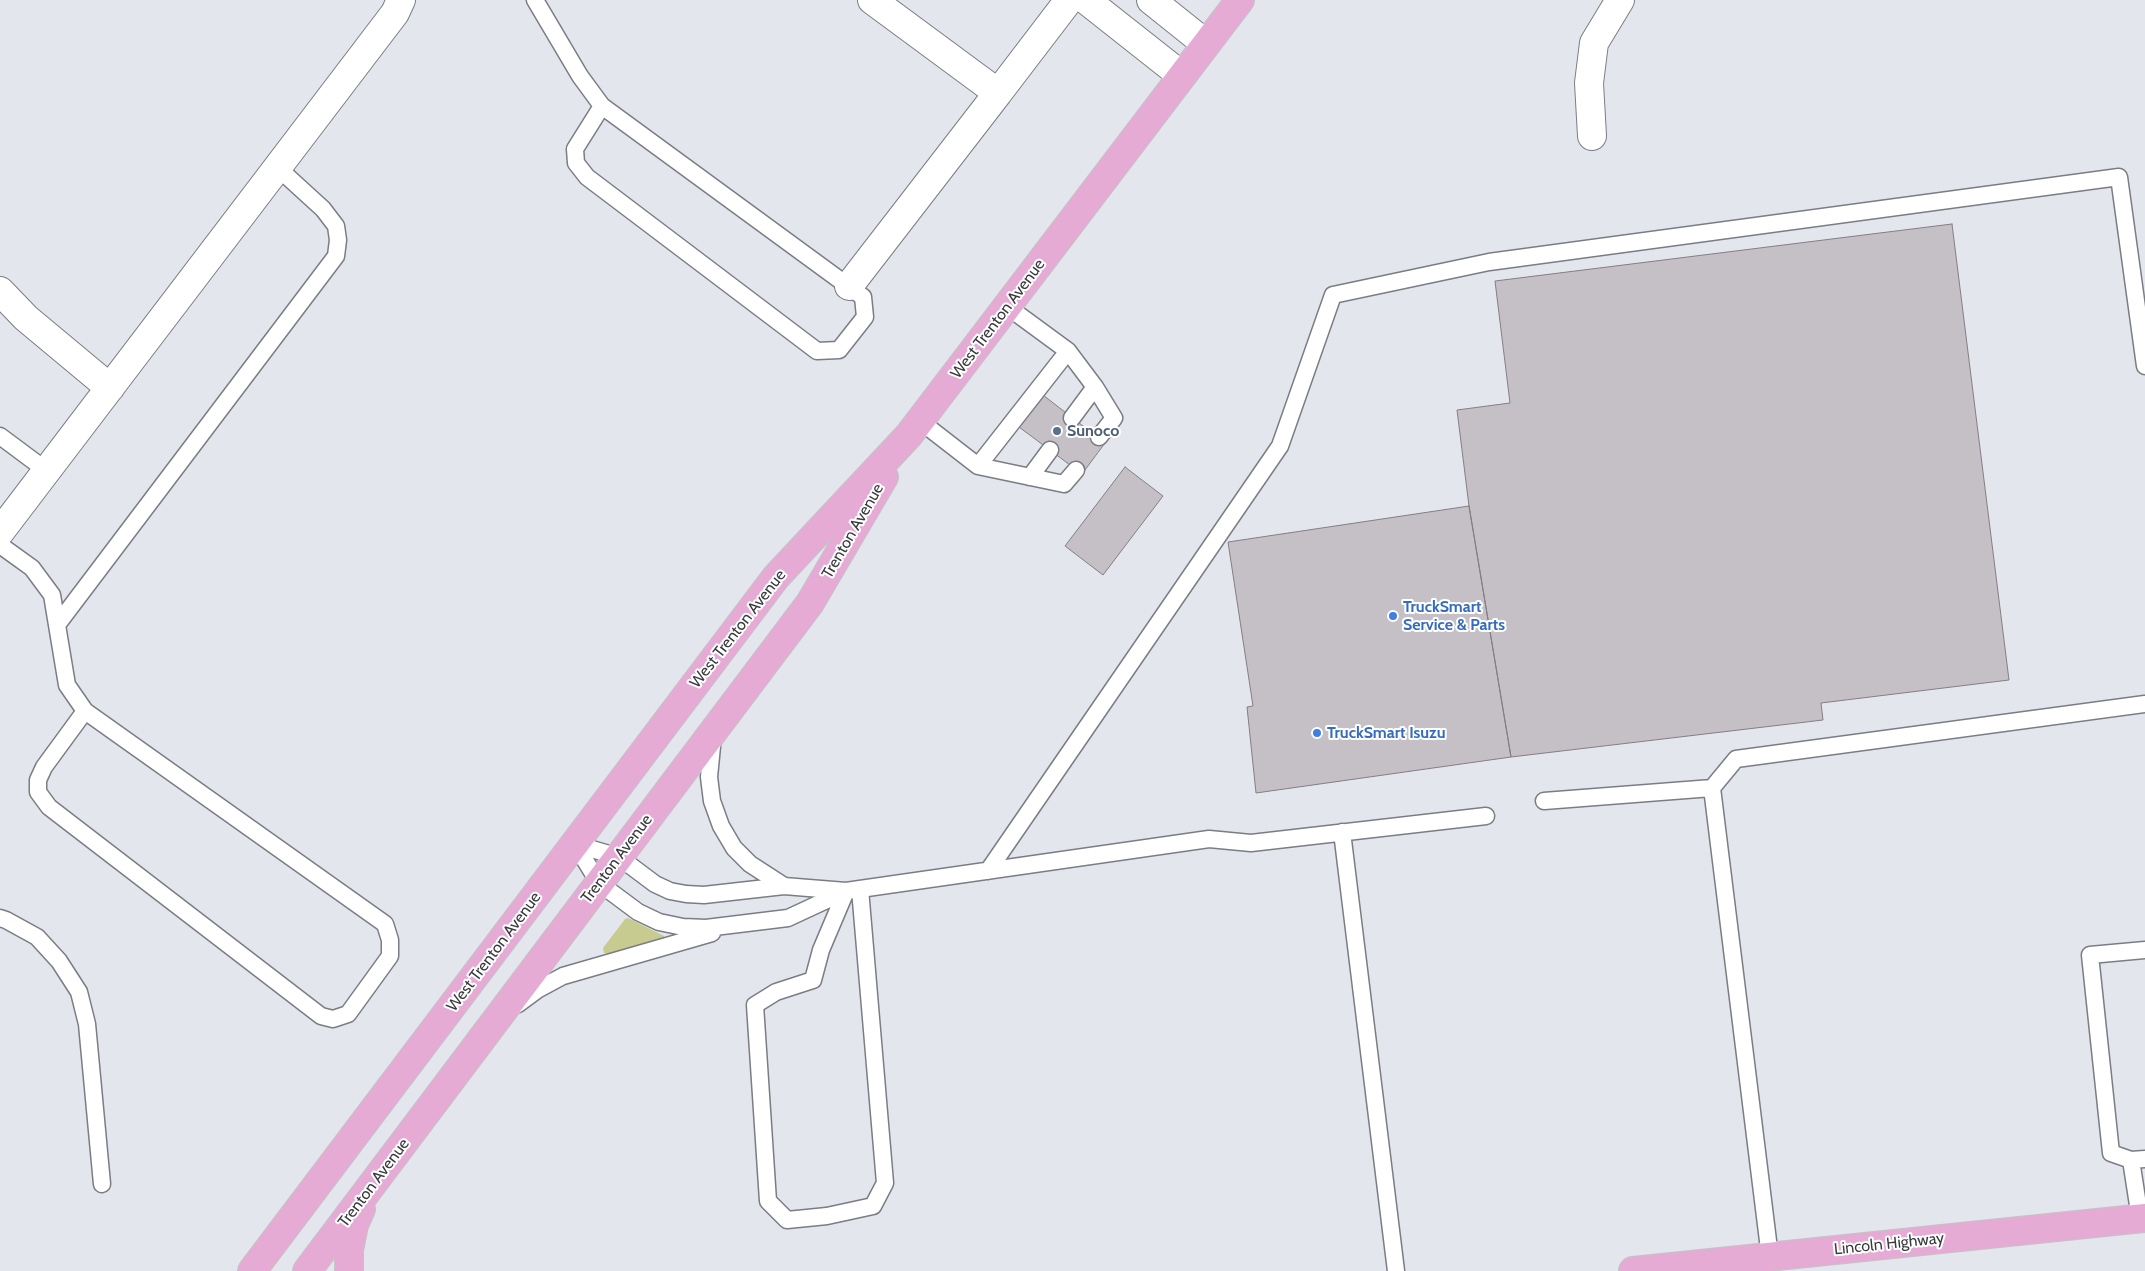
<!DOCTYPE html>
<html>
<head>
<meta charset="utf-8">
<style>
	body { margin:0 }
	canvas { display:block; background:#e4e6ee }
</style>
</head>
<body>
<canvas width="2145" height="1271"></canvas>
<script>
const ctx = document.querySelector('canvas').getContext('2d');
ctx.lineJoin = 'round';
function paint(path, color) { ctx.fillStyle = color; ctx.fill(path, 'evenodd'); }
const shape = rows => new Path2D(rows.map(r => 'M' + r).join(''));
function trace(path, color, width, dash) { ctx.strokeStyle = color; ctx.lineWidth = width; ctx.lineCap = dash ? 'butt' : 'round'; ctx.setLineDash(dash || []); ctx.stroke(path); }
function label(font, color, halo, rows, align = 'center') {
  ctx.font = font + ' Cabin,sans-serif'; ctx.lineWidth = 4; ctx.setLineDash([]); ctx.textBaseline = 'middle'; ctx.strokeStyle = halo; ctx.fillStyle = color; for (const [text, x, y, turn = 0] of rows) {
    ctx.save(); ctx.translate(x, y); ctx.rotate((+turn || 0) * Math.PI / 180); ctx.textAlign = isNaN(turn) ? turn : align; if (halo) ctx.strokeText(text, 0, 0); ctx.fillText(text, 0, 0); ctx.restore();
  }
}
const green = shape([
	[628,918,664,936,664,940,609,954,604,953,603,948,625,919]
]);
const building = shape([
	[1952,224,2009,680,1821,703,1823,720,1511,757,1469,506,1457,410,1510,403,1495,281,1952,224],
	[1039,392,1105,443,1082,474,1015,424,1039,392],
	[1125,467,1163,496,1103,575,1065,546,1125,467],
	[1469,506,1511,757,1256,793,1247,707,1253,706,1228,542,1469,506]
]);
const lane = shape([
	[535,0,580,76,602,106,863,297,865,317,839,350,817,351,587,177,576,163,575,149,602,106],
	[1008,307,1068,351,1095,387,1114,418,1099,437],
	[1072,418,1095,387],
	[920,421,978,466,1064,484,1076,470],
	[0,436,47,471],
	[978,466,1068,351],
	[1030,477,1050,450],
	[0,545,32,568,52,595,67,685,85,711,385,924,390,940,390,956,348,1014,333,1019,321,1016,49,807,38,792,38,780,44,767,85,711],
	[57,625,336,256,338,240,336,226,323,209,277,167],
	[713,736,709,777,712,801,721,826,734,848,750,864,784,886],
	[1712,788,1770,1257],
	[1544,801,1712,788,1736,759,2145,704],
	[1342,832,1396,1271],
	[575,844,619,857,655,884,670,891,686,894,704,895,784,886,846,891,1209,839,1251,843,1486,816],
	[575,844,599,883,638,912,659,922,683,927,706,928,788,918,844,892],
	[988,871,1280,446,1333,295,1489,262,2119,177,2145,366],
	[846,891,821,950,813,980,776,992,755,1005,768,1201,787,1220,827,1216,873,1206,885,1183,860,889],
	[0,918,6,920,37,937,59,961,79,992,87,1024,102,1184],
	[518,1004,537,990,563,976,712,933],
	[2131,1160,2111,1153,2090,955,2145,950],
	[2140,1218,2131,1160,2145,1159]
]);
const street = shape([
	[872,0,998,93,1069,0],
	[1086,0,1181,75],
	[1151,0,1206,44],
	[1592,136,1589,83,1594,43,1620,0],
	[849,286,998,93],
	[0,291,26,318,110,388],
	[0,532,395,13,401,0]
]);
const primary = shape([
	[252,1271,776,577,909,435,1240,0],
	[307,1271,810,603,884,477],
	[349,1271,349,1250,354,1225,361,1209],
	[1633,1271,2145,1218]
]);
const markers = [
	[1057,431,5,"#5c6f8a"],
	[1393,616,5,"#3f7fe0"],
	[1317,733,5,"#3f7fe0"]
];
const streetNames = [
	["West Trenton Avenue",998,319,-53],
	["Trenton Avenue",853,531,-60],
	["West Trenton Avenue",738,629,-52],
	["Trenton Avenue",617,859,-53],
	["West Trenton Avenue",494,952,-53],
	["Trenton Avenue",374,1183,-53],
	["Lincoln Highway",1889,1244,-6]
];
const serviceNames = [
	["Sunoco",1067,431]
];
const shopNames = [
	["TruckSmart",1403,607],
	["Service & Parts",1403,625],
	["TruckSmart Isuzu",1327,733]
];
paint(green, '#c7cb90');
paint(building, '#c5c0c6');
trace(building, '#847e84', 1);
trace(lane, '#7a7d84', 19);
trace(street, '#7a7d84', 30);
trace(primary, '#c4c4c5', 30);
trace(lane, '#fff', 16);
trace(street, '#fff', 28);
trace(primary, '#e5abd5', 28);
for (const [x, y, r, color] of markers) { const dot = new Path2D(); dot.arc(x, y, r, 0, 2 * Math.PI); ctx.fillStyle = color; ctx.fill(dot); trace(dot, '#fff', 2); }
label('16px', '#393a3d', '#fff', streetNames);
label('bold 16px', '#4e5e75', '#fff', serviceNames, 'left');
label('bold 16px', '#366cbe', '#fff', shopNames, 'left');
</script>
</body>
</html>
